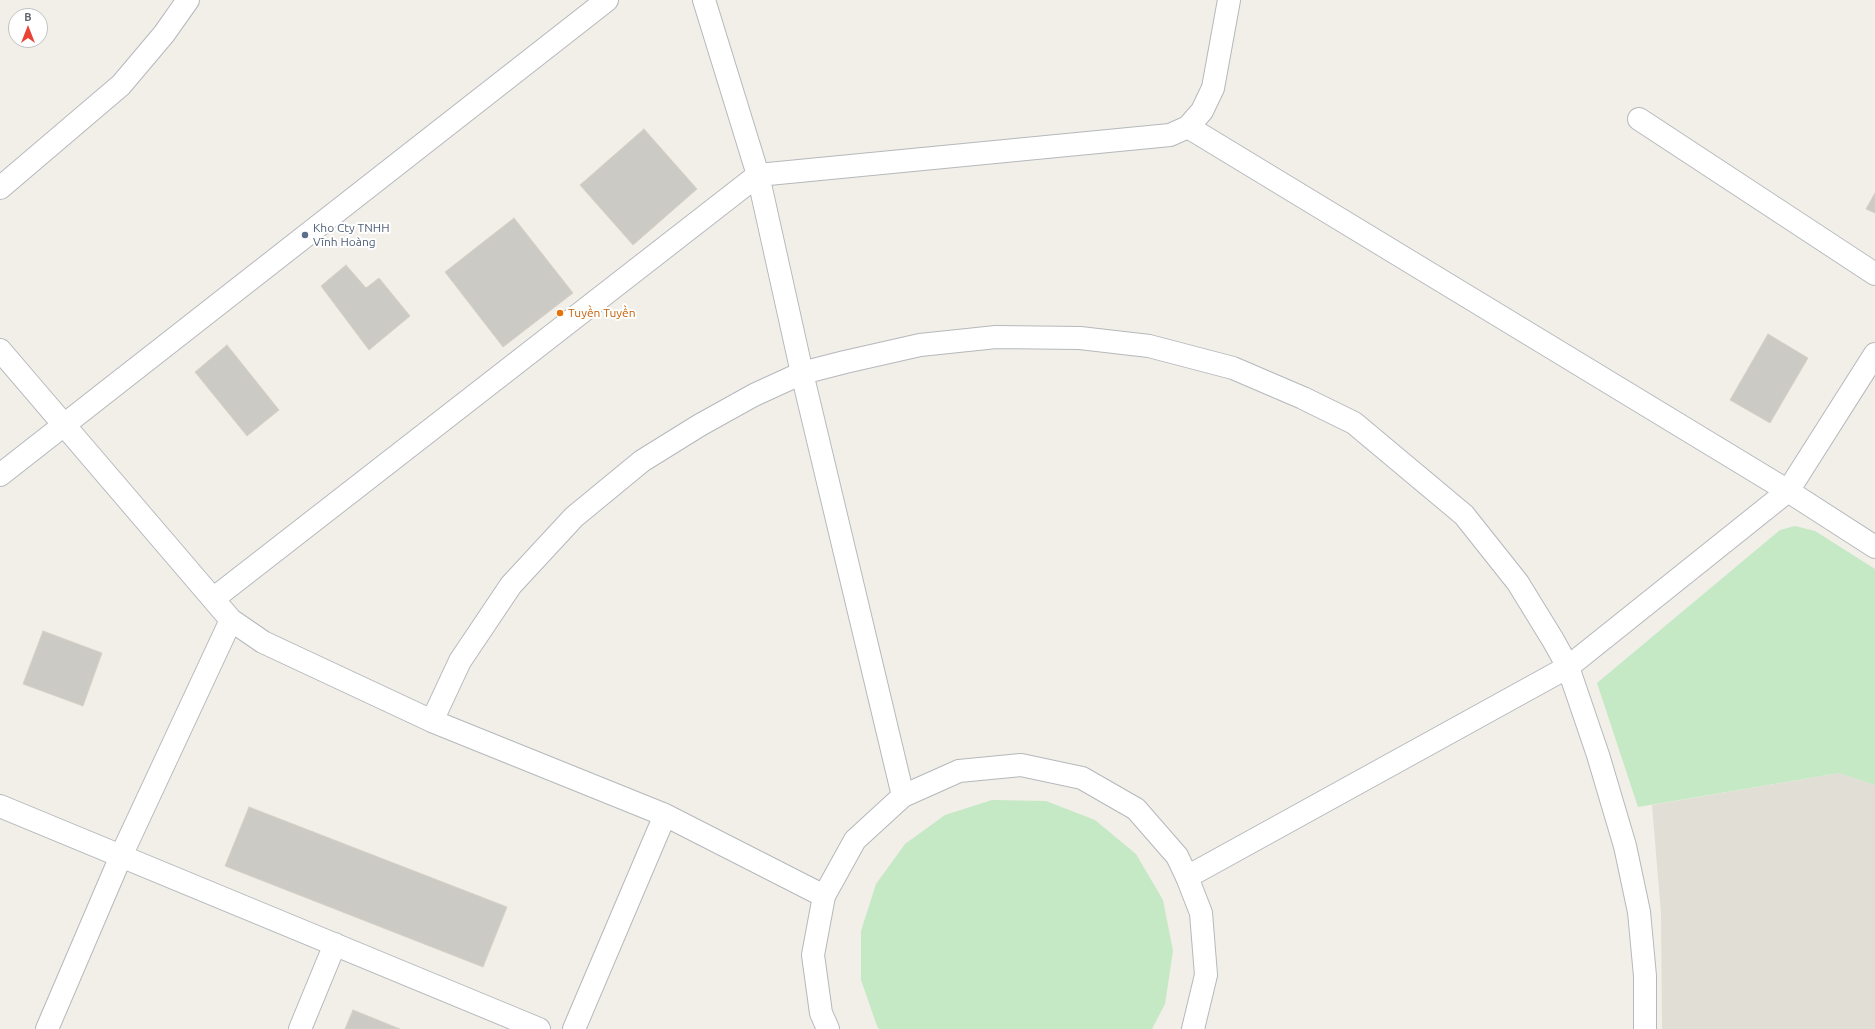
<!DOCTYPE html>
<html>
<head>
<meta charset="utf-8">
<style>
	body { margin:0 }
	#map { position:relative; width:1875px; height:1029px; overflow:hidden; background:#f1efe8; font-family:Ubuntu,sans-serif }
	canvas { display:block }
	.north { position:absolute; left:8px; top:8px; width:40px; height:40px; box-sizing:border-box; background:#fff; border:1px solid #bfc1c3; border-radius:50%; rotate:0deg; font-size:11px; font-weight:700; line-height:16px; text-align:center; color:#5f6368 }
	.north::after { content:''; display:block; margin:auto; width:14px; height:18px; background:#ea4335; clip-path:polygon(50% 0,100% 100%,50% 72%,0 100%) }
</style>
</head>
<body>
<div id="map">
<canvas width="1875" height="1029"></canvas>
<div class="north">B</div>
</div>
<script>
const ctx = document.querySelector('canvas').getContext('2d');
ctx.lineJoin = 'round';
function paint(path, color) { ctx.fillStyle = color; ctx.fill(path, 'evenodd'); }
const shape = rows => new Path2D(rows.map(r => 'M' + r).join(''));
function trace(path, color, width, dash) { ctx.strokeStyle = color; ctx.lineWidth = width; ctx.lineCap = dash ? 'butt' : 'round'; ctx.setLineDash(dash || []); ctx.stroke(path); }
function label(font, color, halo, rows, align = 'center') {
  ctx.font = font + ' Ubuntu,sans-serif'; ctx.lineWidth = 4; ctx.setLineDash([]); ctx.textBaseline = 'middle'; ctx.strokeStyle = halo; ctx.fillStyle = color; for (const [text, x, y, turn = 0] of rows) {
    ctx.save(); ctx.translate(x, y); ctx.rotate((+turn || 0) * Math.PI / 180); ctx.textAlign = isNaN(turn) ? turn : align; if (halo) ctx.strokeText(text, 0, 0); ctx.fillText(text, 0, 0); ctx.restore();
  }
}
const education = shape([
	[1839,773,1875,785,1875,1029,1662,1029,1661,913,1652,805]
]);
const green = shape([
	[1795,526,1815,531,1875,569,1875,785,1839,773,1638,807,1597,683,1780,530],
	[992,800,1046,801,1095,820,1136,854,1163,900,1173,951,1165,1004,1152,1029,879,1029,877,1026,861,980,861,931,876,884,905,844,945,815]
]);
const building = shape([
	[644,129,697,189,633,245,580,185,644,129],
	[1875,193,1875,213,1866,209,1875,193],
	[514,218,573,293,503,347,445,272,514,218],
	[346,265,366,288,379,278,410,316,369,350,321,286,346,265],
	[1768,334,1808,358,1770,423,1730,400,1768,334],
	[227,345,279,410,247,436,195,372,227,345],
	[43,631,102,653,83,706,23,684,43,631],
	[249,807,507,907,483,967,225,866,249,807],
	[353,1010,400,1029,345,1029,353,1010]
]);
const minor = shape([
	[704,0,758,175,802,373,903,796],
	[1639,119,1875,274],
	[1188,127,1788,491,1875,547],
	[0,188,121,85,164,34,188,0],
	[0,350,231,620,263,642,432,721,665,815,824,896],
	[0,475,607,0],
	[213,599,758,175,1170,135,1188,127,1202,111,1213,88,1229,0],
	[432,721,460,661,511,585,574,517,642,461,700,425,754,395,802,373,845,362,920,345,996,337,1080,338,1149,346,1233,368,1303,398,1354,423,1464,515,1518,583,1553,640,1568,667,1598,755,1625,846,1639,912,1645,976,1645,1029],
	[0,806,539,1029],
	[1187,877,1568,667,1788,491,1875,354],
	[47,1029,121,856,231,620],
	[300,1029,335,944],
	[574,1029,665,815]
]);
const tertiary = shape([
	[828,1029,821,1013,813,955,824,896,855,840,903,796,959,771,1021,765,1082,778,1136,809,1177,856,1187,877,1201,913,1206,975,1193,1029]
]);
const markers = [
	[305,235,4,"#5c6f8a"],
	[560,313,4,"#e8710a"]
];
const serviceNames = [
	["Kho Cty TNHH",313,228],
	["Vĩnh Hoàng",313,242]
];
const foodNames = [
	["Tuyền Tuyền",568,313]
];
paint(education, '#e1ded6');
paint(green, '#c5e8c5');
paint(building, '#cccac5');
trace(building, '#d6d1c6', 1);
trace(minor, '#b5b8bc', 24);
trace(tertiary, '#b5b8bc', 24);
trace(minor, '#fff', 22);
trace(tertiary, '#fff', 22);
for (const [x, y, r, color] of markers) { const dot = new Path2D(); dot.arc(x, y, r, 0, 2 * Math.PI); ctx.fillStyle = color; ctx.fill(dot); trace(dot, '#fff', 1.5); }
label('12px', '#4e5e75', '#fff', serviceNames, 'left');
label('12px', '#c56008', '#fff', foodNames, 'left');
</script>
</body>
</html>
